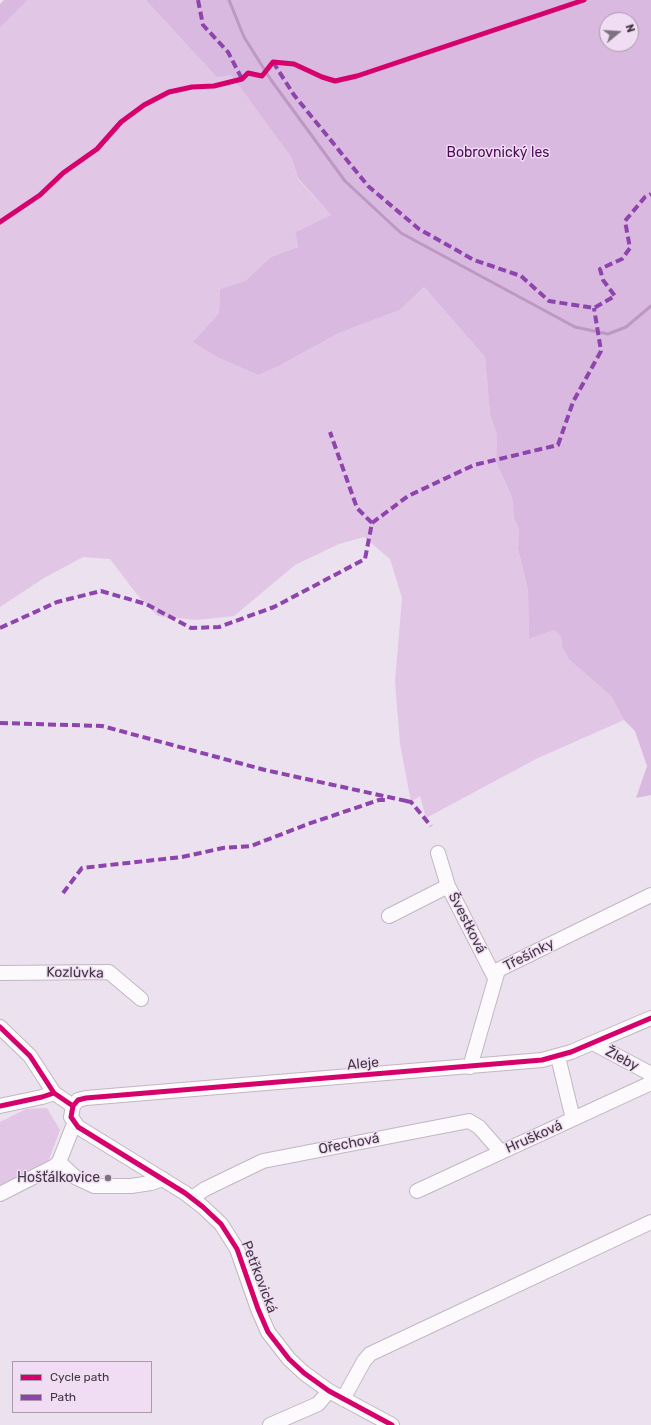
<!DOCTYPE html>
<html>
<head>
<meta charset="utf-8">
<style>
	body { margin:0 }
	#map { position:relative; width:651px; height:1425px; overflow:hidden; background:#ece1ee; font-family:Rubik,sans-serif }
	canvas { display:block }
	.legend { position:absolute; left:12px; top:1361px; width:140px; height:52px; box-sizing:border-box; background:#f0dcf3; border:1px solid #aa9aac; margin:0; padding:5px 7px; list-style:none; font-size:12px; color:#403841 }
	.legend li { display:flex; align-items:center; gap:8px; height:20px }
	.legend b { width:20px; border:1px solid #aa9aac }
	.north { position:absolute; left:599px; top:12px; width:40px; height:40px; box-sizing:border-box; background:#f0dcf3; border:1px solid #aa9aac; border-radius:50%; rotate:72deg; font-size:11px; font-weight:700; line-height:16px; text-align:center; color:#403841 }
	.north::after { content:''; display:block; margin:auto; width:14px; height:18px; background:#7c737e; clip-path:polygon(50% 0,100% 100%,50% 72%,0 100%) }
</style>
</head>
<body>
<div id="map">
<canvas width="651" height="1425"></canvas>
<ul class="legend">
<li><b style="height:5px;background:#d6006c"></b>Cycle path</li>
<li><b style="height:5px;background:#8e44ad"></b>Path</li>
</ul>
<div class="north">N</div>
</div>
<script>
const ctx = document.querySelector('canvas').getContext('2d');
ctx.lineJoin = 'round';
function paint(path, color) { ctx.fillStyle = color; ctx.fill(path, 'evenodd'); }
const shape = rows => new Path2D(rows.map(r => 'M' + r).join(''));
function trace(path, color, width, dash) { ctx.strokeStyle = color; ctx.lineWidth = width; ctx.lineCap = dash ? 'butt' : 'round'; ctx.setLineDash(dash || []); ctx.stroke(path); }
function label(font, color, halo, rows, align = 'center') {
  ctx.font = font + ' Rubik,sans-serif'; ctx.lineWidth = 3; ctx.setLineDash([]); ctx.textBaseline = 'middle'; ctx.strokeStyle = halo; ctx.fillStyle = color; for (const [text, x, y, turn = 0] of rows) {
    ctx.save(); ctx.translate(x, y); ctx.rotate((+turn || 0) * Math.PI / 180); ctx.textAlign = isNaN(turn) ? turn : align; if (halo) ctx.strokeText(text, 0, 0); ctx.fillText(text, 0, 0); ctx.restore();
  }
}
const green = shape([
	[28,0,146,0,164,18,231,75,291,157,298,179,331,215,295,232,298,247,271,257,245,281,220,289,219,313,194,342,219,358,258,375,277,367,339,333,400,310,424,287,485,357,490,414,497,435,496,462,512,497,514,519,519,529,518,549,528,590,529,639,554,630,561,637,562,646,585,673,611,696,624,720,536,759,426,818,420,796,411,802,400,744,395,682,402,598,390,559,364,537,339,544,295,565,234,616,196,620,158,616,139,597,110,559,83,557,44,578,0,607,0,28],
	[47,1108,60,1130,47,1165,0,1189,0,1122,26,1109]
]);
const forest = shape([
	[4,0,28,0,0,28,0,4],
	[146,0,651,0,651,795,636,798,647,766,635,731,624,720,611,696,569,659,562,646,561,637,554,630,529,639,528,590,518,549,519,529,514,519,512,497,496,462,497,435,490,414,485,357,424,287,400,310,339,333,277,367,258,375,219,358,193,342,219,313,220,289,245,281,271,257,298,247,295,232,331,215,298,178,291,157,231,75,217,77],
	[607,20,631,20,631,44,607,44]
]);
const stream = shape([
	[229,0,244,37,271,80,345,181,401,233,575,327,608,334,626,327,651,306]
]);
const minor = shape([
	[438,853,448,886],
	[389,916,448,886,495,978],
	[0,973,109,972,141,999],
	[0,1027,30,1056,54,1093,73,1106],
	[593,1043,651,1074],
	[558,1057,573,1119],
	[470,1067,498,970,651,895],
	[0,1106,42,1097,54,1093],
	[59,1162,75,1177,94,1186,131,1186,151,1183,163,1179],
	[417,1191,651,1083],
	[0,1194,55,1166,59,1162,74,1124],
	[192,1198,205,1189,263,1161,469,1121,479,1127,501,1152],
	[343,1399,364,1361,370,1354,651,1222],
	[270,1425,318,1404,329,1391],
	[392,1425,329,1391,304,1373,289,1359,268,1332,258,1309,237,1249,221,1224,203,1207,185,1193,78,1127,71,1117,73,1106,78,1100,86,1098,542,1060,571,1052,651,1018]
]);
const quiet = shape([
	[198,0,203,25,228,52,242,79],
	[273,62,294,95,368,186,419,229,474,260,521,276,549,301,594,308,615,296,603,280,600,269,622,259,630,248,625,221,645,197,651,194],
	[372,523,408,496,474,465,558,445,573,402,601,351,594,308],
	[0,628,57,602,101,591,146,604,191,628,219,627,274,607,365,559,372,523,357,508,330,432],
	[0,723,102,726,265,770,411,802],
	[406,801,411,802,431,826],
	[63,893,82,868,182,857,223,848,251,846,308,824,379,800,388,800]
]);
const cycleway = shape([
	[0,222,40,195,63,173,97,149,121,122,144,105,169,92,192,87,214,86,242,79,248,73,262,76,273,62,294,64,322,77,335,81,357,76,584,0],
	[0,1027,30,1056,54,1093,73,1106],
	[0,1106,42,1097,54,1093],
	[392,1425,329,1391,304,1373,289,1359,268,1332,258,1309,237,1249,221,1224,203,1207,185,1193,78,1127,71,1117,73,1106,78,1100,86,1098,542,1060,571,1052,651,1018]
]);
const markers = [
	[108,1178,4,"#7c737e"]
];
const parkNames = [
	["Bobrovnický les",498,153]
];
const streetNames = [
	["Švestková",467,923,63],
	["Třešínky",529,955,-27],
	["Kozlůvka",75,973,1],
	["Žleby",622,1059,28],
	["Aleje",363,1064,-5],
	["Hrušková",534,1137,-24],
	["Ořechová",349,1144,-11],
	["Petřkovická",259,1277,69]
];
const poiNames = [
	["Hošťálkovice",100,1178]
];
paint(green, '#e2c6e6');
paint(forest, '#d9b9df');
trace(stream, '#bd98c3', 3);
trace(minor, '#c0b8c1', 16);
trace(minor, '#fcfafc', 14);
trace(quiet, '#8e44ad', 4, [8, 4]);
trace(cycleway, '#d6006c', 5);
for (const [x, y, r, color] of markers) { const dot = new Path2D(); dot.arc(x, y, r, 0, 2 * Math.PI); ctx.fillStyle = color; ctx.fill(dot); trace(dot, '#f0dcf3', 1.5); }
label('14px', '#4a0a54', '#f0dcf3', parkNames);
label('14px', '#403841', '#f0dcf3', streetNames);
label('14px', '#403841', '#f0dcf3', poiNames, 'right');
</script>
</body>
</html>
